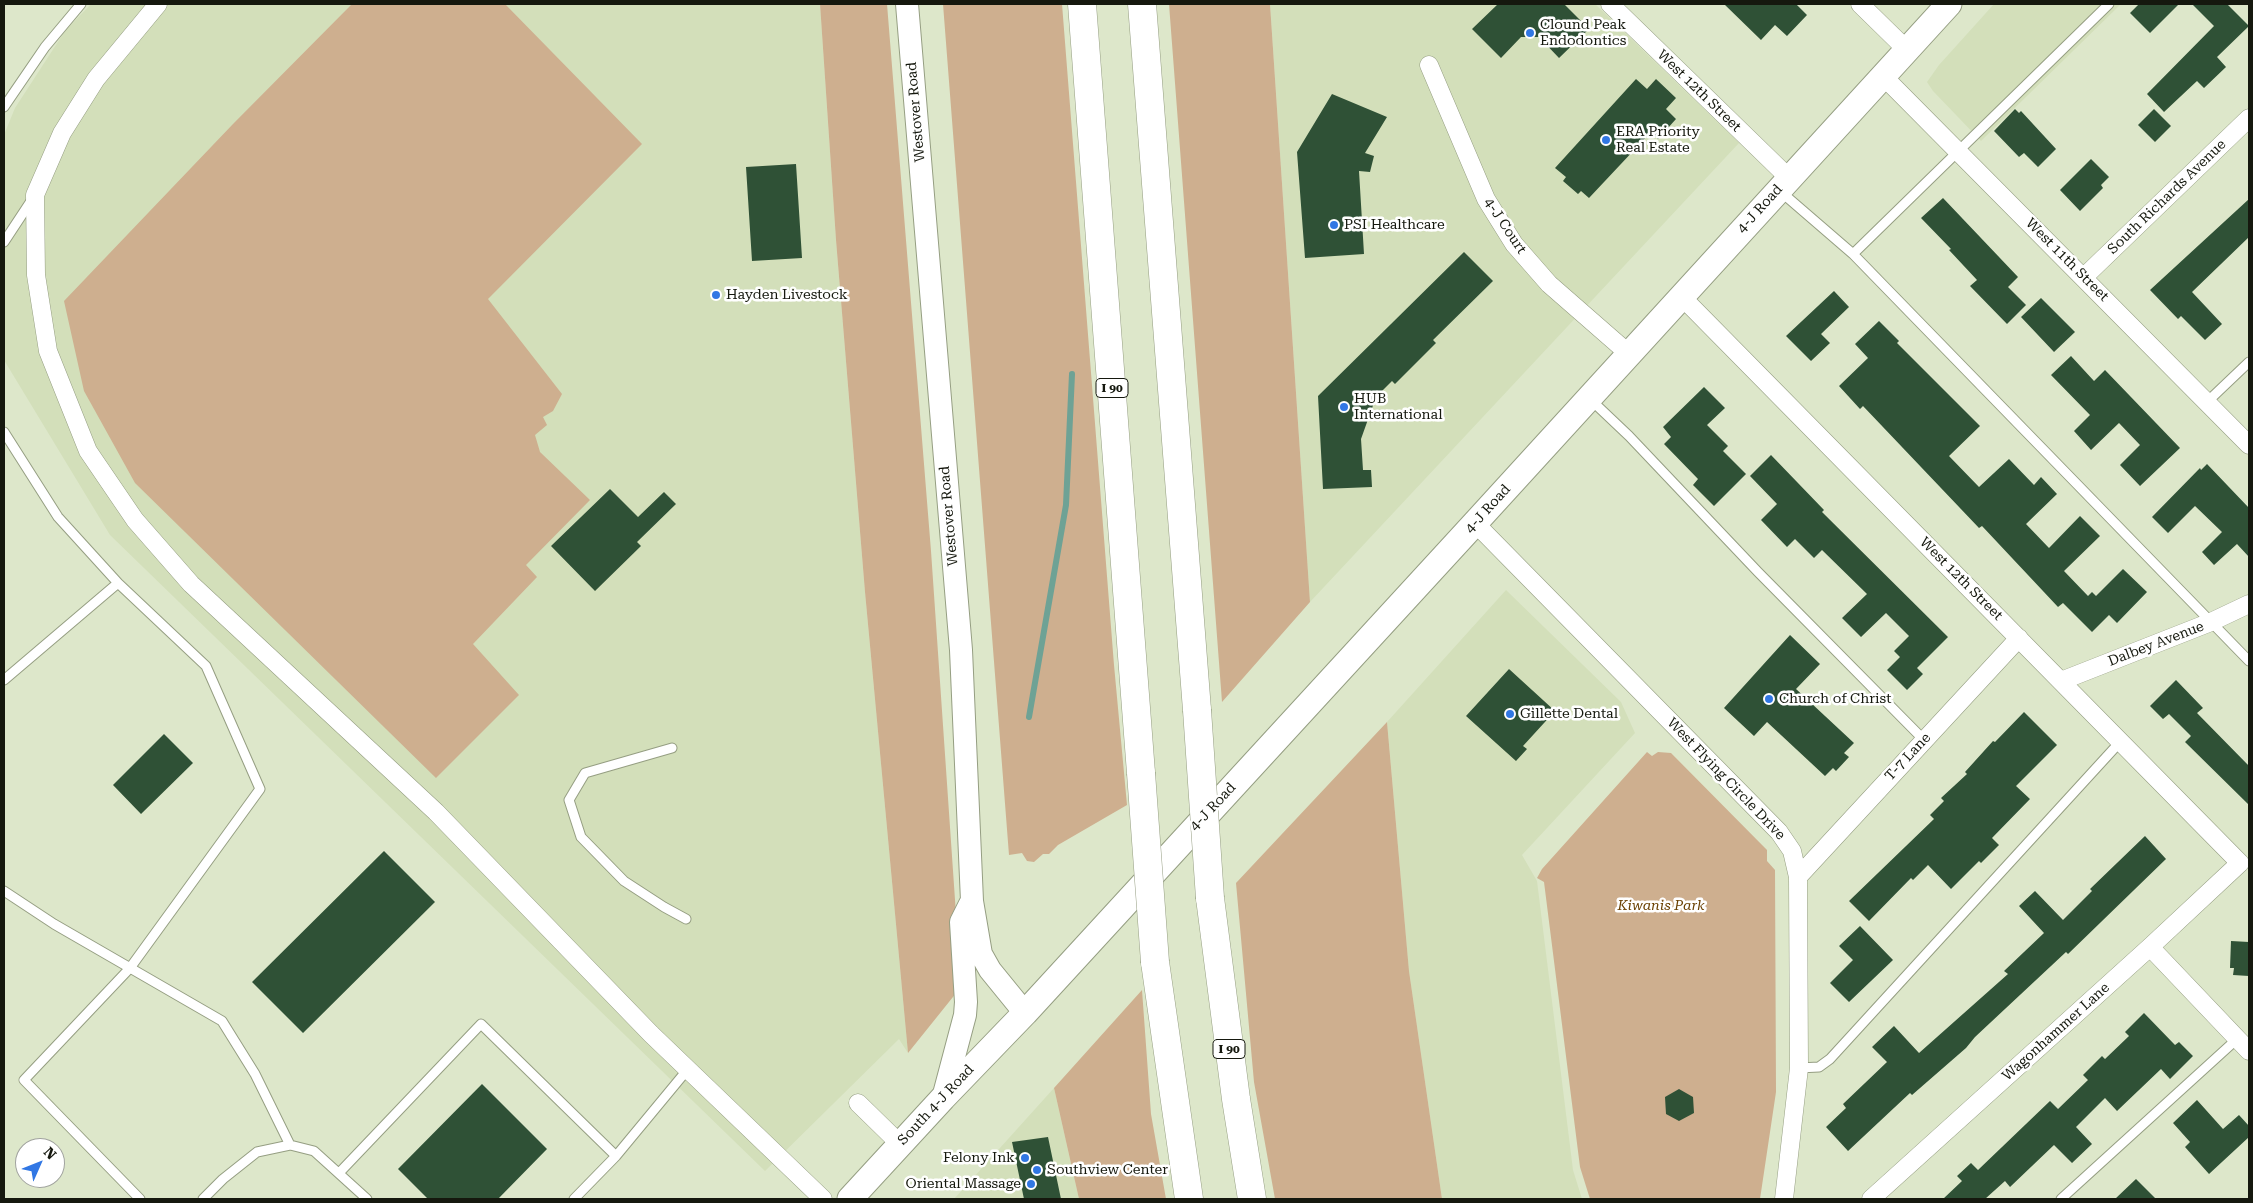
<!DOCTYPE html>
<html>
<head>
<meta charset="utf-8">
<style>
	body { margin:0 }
	#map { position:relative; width:2253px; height:1203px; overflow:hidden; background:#dde7ca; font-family:"Roboto Serif",serif }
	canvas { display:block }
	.frame { position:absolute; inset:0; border:5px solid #15180e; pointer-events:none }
	.north { position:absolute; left:15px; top:1138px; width:50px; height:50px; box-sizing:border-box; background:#fff; border:1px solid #a1a39f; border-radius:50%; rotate:46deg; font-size:14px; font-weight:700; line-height:20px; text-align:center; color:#15180e }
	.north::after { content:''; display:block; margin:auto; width:18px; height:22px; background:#3177e4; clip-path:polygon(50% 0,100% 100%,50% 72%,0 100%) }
</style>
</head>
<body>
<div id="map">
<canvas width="2253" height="1203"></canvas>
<div class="frame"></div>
<div class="north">N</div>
</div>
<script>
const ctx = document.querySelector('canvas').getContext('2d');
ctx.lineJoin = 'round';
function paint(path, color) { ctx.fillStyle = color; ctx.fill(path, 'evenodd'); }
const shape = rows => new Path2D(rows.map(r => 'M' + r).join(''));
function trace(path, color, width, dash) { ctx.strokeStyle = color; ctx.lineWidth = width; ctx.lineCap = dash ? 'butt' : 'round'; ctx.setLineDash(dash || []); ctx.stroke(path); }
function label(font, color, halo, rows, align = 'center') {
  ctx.font = font + ' "Roboto Serif",serif'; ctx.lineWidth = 5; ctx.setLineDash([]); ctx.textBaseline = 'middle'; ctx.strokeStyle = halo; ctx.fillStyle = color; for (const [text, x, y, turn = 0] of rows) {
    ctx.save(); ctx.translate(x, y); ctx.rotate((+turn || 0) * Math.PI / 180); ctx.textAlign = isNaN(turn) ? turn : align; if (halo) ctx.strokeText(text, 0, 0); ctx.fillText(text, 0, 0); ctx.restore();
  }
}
const built = shape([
	[91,4,820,4,836,240,865,592,908,1053,899,1039,765,1171,110,535,4,360,4,135,15,108,65,31],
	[1270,4,1595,4,1739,143,1310,602],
	[1994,4,2121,4,1981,141,1933,91,1927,82,1939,65],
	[1506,590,1621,702,1635,733,1522,855,1537,881,1573,1170,1582,1199,1442,1199,1409,971,1387,722],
	[1054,1088,1079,1199,954,1199]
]);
const green = shape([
	[352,4,505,4,642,144,488,299,562,394,553,411,543,417,547,425,535,435,540,452,590,500,526,565,537,577,473,644,519,695,436,778,135,483,84,391,64,301,233,124],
	[820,4,887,4,931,551,961,987,908,1053,865,592,836,240],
	[943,4,1062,4,1114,665,1127,805,1058,845,1049,854,1043,854,1034,862,1027,861,1022,853,1009,855],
	[1169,4,1270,4,1310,602,1222,702],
	[1387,722,1409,971,1442,1199,1275,1199,1254,1082,1236,883],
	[1647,752,1652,756,1658,752,1671,753,1767,850,1767,861,1775,870,1776,1092,1760,1199,1590,1199,1580,1167,1544,882,1537,878,1542,869],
	[1142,990,1151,1114,1166,1199,1079,1199,1054,1088]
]);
const stream = shape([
	[1029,717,1066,505,1072,374]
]);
const building = shape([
	[1498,4,1564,4,1589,29,1559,58,1539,37,1521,37,1501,58,1472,29],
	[1724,4,1796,4,1807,15,1787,36,1775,25,1761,40],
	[2139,4,2179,4,2150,33,2130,13],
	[2192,4,2227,4,2249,26,2217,57,2226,67,2204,88,2197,81,2164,112,2147,94,2214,26],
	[1636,79,1647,89,1656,79,1676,98,1666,109,1676,119,1658,139,1651,132,1589,198,1581,191,1578,194,1563,181,1566,177,1555,168],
	[1332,94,1387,117,1365,153,1374,156,1370,172,1359,171,1364,254,1305,258,1297,152],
	[2015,109,2019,113,2021,111,2056,149,2038,167,2024,153,2019,157,1994,131],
	[2154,109,2171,126,2155,142,2138,125],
	[2091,159,2109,177,2101,185,2103,188,2080,211,2060,190],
	[796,164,802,258,752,261,746,167],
	[1943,198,2018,277,2008,287,2026,305,2007,324,1970,286,1977,280,1949,250,1951,249,1921,218],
	[2249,199,2249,237,2192,292,2222,324,2205,340,2181,316,2178,319,2150,290],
	[1464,252,1493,281,1433,340,1436,343,1395,384,1392,381,1376,397,1361,439,1363,470,1371,470,1372,487,1323,489,1318,396],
	[1834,291,1849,307,1821,334,1830,343,1811,361,1786,336],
	[2041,298,2075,332,2054,352,2021,317],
	[1879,321,1899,341,1897,343,1980,426,1949,456,1979,487,2009,459,2034,485,2041,477,2057,494,2026,524,2049,548,2080,516,2100,536,2064,571,2088,596,2092,592,2096,596,2123,569,2147,592,2117,623,2109,615,2092,632,2063,603,2058,607,1982,526,1979,528,1863,406,1860,409,1839,386,1868,358,1855,344],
	[2071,356,2094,381,2105,370,2180,448,2140,486,2120,465,2140,445,2119,423,2091,450,2074,431,2090,415,2051,375],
	[1704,387,1725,408,1707,425,1728,446,1723,451,1746,474,1714,506,1693,485,1698,479,1664,444,1671,437,1663,427],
	[1771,455,1824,510,1822,512,1948,637,1917,668,1923,674,1907,690,1887,670,1900,657,1894,651,1909,636,1886,613,1861,637,1842,618,1867,594,1822,550,1814,558,1795,539,1787,547,1761,520,1777,504,1750,476],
	[2207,464,2249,508,2249,557,2237,544,2214,565,2202,552,2222,532,2195,506,2168,533,2152,517,2200,468,2201,470],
	[610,489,638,517,664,492,676,504,637,542,641,546,595,591,551,546],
	[1790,635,1820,664,1796,689,1854,743,1844,753,1849,757,1836,771,1833,768,1825,776,1767,722,1754,736,1724,708],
	[1509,669,1555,711,1523,746,1527,749,1516,761,1466,716],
	[2176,680,2203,708,2197,713,2249,766,2249,805,2185,742,2191,736,2169,714,2163,719,2150,706],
	[2024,712,2057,745,2016,786,2030,799,1992,838,1999,845,1981,863,1979,861,1951,889,1928,865,1913,880,1911,878,1869,921,1849,901,1934,819,1930,815,1944,801,1941,798,1967,774,1965,772,1993,741,1995,742],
	[164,734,193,763,141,814,113,785],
	[2145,836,2166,859,2068,954,2066,952,1975,1037,1966,1048,1912,1095,1910,1093,1848,1151,1826,1127,1846,1108,1843,1104,1887,1062,1872,1047,1894,1026,1919,1053,2008,974,2004,971,2044,933,2019,906,2035,891,2063,920,2092,891,2090,889],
	[384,851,435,902,303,1033,252,982],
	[1860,926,1893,960,1849,1002,1830,983,1853,960,1839,946],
	[2231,941,2249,942,2249,976,2233,975,2234,968,2230,968],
	[2144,1013,2175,1045,2179,1042,2193,1056,2170,1079,2161,1069,2117,1111,2105,1098,2076,1127,2092,1144,2072,1163,2054,1145,2010,1187,2005,1181,1985,1199,1943,1199,1962,1181,1957,1176,1971,1163,1978,1170,2050,1101,2058,1109,2088,1080,2083,1075,2102,1056,2105,1059,2129,1036,2125,1032],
	[482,1084,547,1149,498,1199,428,1199,398,1169],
	[1679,1089,1693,1097,1694,1113,1679,1121,1666,1114,1665,1097],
	[2197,1100,2223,1129,2239,1115,2249,1126,2249,1137,2209,1174,2185,1147,2190,1142,2173,1123],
	[1048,1137,1061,1199,1024,1199,1012,1142],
	[2136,1179,2156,1199,2115,1199]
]);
const service = shape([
	[4,107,45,47,81,4],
	[1780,191,1853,254,2249,661],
	[4,242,33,198],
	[1853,254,2109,4],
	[1590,399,1629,436,1758,572,1924,740],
	[2207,402,2249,362],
	[4,432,58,517,118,583,206,666,260,789,130,968,24,1080,140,1199],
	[4,680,118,583],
	[672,748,585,773,569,800,581,837,624,881,664,907,686,919],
	[4,891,54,924,222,1021,255,1074,290,1145],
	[1799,1068,1819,1067,1830,1059,2120,742],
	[339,1173,481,1024,616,1156],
	[203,1199,223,1179,257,1152,290,1145,314,1151,367,1199],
	[574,1199,616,1156,688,1069],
	[2061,1199,2237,1039]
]);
const minor = shape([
	[158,4,96,79,62,133,35,195,36,275,48,351,88,451,135,520,191,584,436,812,651,1034,823,1199],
	[1610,4,1789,178],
	[1860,4,1907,50],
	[1429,65,1486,199,1514,244,1549,284,1628,353],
	[1883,76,2249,445],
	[2084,277,2249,118],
	[1681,296,2240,863],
	[1475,523,1779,832,1792,851,1798,877,1799,1068,1784,1199],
	[2061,681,2211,622,2249,604],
	[1798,877,2019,638],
	[2150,947,2249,1051],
	[858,1103,900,1144],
	[1871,1199,2150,947,2240,863]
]);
const tertiary = shape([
	[907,4,961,650,972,901,981,954,990,970,1025,1013],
	[943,1098,965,1015,966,1002,961,922,970,904]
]);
const secondary = shape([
	[850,1199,943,1098,1025,1013,1475,523,1949,4]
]);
const motorway = shape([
	[1082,4,1141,773],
	[1142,4,1197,710],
	[1210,898,1236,1099,1252,1199],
	[1155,962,1189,1199]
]);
const motorwayBridge = shape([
	[1197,710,1210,898],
	[1141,773,1155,962]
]);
const markers = [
	[1530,33,5,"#3177e4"],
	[1606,140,5,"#3177e4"],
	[1334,225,5,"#3177e4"],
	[716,295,5,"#3177e4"],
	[1344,407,5,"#3177e4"],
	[1769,699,5,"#3177e4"],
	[1510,714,5,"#3177e4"],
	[1025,1158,5,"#3177e4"],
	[1037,1170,5,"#3177e4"],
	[1031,1184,5,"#3177e4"]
];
const shields = [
	[1112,388,32],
	[1229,1049,32]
];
const shieldNames = [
	["I 90",1112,388],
	["I 90",1229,1049]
];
const poiNames = [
	["Clound Peak",1540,25],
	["Endodontics",1540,41],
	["ERA Priority",1616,132],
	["Real Estate",1616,148],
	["PSI Healthcare",1344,225],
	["Hayden Livestock",726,295],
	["HUB",1354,399],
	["International",1354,415],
	["Church of Christ",1779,699],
	["Gillette Dental",1520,714],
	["Felony Ink",1015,1158,"right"],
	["Southview Center",1047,1170],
	["Oriental Massage",1021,1184,"right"]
];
const streetNames = [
	["West 12th Street",1699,91,44],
	["Westover Road",916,112,-95],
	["South Richards Avenue",2167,197,-44],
	["4-J Road",1760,209,-48],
	["4-J Court",1505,226,56],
	["West 11th Street",2067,260,45],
	["4-J Road",1488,509,-48],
	["Westover Road",949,516,-95],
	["West 12th Street",1961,579,45],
	["Dalbey Avenue",2156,644,-21],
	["T-7 Lane",1908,757,-47],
	["West Flying Circle Drive",1726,779,46],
	["4-J Road",1213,807,-47],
	["Wagonhammer Lane",2056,1032,-42],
	["South 4-J Road",936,1105,-47]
];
const parkNames = [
	["Kiwanis Park",1661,906]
];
paint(built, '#d3dfba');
paint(green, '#ceaf8f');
trace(stream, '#6ea295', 6);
paint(building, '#2f5136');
trace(service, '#959e82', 11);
trace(minor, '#959e82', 19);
trace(tertiary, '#959e82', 24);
trace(secondary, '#959e82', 27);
trace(motorway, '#959e82', 29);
trace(service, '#fff', 9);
trace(minor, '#fff', 18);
trace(tertiary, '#fff', 22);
trace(secondary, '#fff', 25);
trace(motorway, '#fff', 28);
trace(motorwayBridge, '#959e82', 29, []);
trace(motorwayBridge, '#fff', 28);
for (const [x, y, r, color] of markers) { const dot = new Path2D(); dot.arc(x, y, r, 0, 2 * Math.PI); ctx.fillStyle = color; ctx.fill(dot); trace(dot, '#fff', 2); }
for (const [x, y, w] of shields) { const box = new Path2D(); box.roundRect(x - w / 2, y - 9.5, w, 19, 4); ctx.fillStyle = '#fff'; ctx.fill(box); trace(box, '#15180e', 1); }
label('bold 12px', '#15180e', null, shieldNames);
label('14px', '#15180e', '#fff', poiNames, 'left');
label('14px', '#15180e', '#fff', streetNames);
label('italic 14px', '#693f01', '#fff', parkNames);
</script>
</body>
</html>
